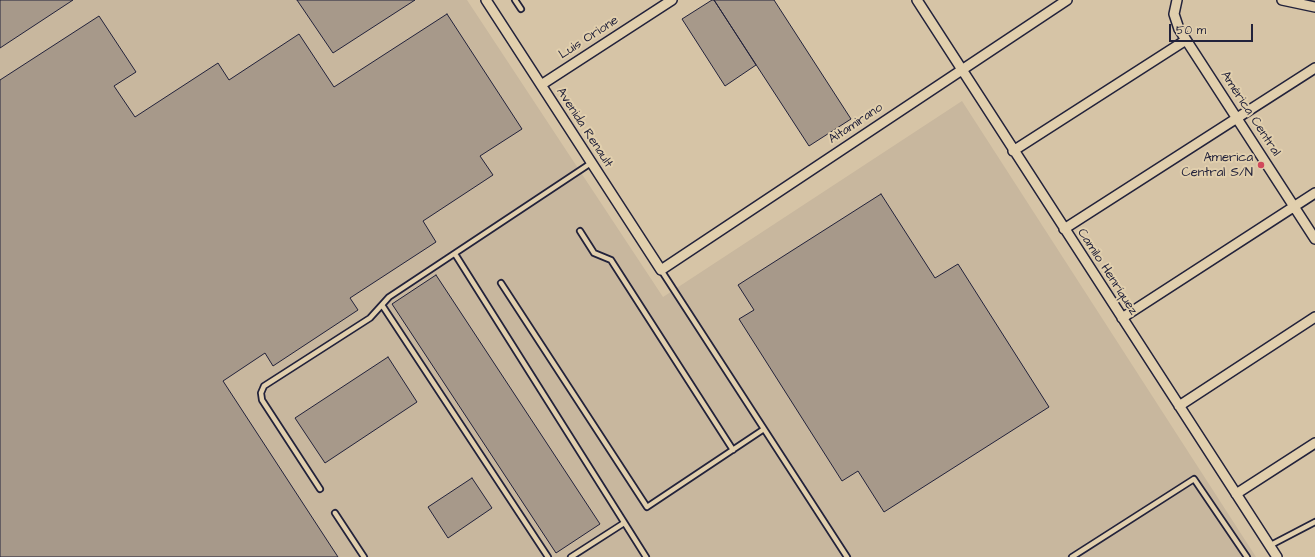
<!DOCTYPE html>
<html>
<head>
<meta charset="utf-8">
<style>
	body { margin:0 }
	#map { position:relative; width:1315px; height:557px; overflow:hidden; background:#d6c4a6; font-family:"Architects Daughter",sans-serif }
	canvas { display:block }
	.scale { position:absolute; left:1169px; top:24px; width:84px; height:18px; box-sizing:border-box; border:2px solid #22223b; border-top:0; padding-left:5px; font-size:12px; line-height:14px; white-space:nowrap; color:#22223b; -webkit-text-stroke:3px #e1cfad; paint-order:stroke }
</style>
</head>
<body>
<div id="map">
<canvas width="1315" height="557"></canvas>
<div class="scale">50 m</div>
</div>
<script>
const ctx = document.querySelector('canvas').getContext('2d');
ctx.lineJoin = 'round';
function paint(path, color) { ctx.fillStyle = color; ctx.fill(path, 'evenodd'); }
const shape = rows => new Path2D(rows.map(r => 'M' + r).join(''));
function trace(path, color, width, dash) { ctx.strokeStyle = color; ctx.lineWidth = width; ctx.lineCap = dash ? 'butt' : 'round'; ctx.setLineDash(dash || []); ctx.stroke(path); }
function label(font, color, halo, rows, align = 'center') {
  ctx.font = font + ' "Architects Daughter",sans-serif'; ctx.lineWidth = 4; ctx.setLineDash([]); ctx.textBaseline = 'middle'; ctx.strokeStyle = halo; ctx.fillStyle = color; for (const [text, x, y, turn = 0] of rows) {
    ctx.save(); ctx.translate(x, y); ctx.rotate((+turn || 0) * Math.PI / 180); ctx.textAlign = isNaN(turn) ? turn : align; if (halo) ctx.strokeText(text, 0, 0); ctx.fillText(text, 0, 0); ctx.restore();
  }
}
const built = shape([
	[0,0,467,0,663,297,962,101,1256,557,0,557]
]);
const building = shape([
	[0,0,73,0,0,48,0,0],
	[297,0,415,0,333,53,297,0],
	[712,0,714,0,756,65,725,86,682,19,712,0],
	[714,0,774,0,851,119,809,146,714,0],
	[447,14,522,129,480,156,493,175,423,221,436,242,350,298,358,310,273,366,265,353,223,381,338,557,0,557,0,80,99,16,136,72,114,86,135,117,218,63,229,80,299,34,334,87,447,14],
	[881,194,935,278,958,264,1049,407,884,512,858,471,842,481,739,319,754,310,738,285,881,194],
	[436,275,600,524,556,553,392,304,436,275],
	[388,357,417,402,325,463,295,418,388,357],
	[472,478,492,508,448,538,428,507,472,478]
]);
const lane = shape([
	[515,0,521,9],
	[580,231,594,253,611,260,733,450],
	[455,254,646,557],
	[661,270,847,557],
	[501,283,647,507,764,429],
	[382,305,548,557],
	[320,489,262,400,261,393,264,386,370,318,389,297,591,163],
	[335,513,364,557],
	[1269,546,1315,522],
	[571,557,624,523],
	[1072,557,1194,479,1247,557]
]);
const street = shape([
	[486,0,661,270,1067,0],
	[917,0,1277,557],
	[1177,0,1174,14,1179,29,1315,239],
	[1282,0,1315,7],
	[541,85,672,0],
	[1013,151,1186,40],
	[1064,229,1315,68],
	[1122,318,1315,193],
	[1179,406,1315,317],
	[1236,494,1315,443]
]);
const markers = [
	[1261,165,4,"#d1495b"]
];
const streetNames = [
	["Luis Orione",589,38,-33],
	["América Central",1250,114,57],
	["Altamirano",856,124,-34],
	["Avenida Renault",584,128,57],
	["Camilo Henríquez",1107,272,57]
];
const poiNames = [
	["America",1253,158],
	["Central S/N",1253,173]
];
paint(built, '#c8b79e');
paint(building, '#a7998a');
trace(building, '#22223b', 1);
trace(lane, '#22223b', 8);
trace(street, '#22223b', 12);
trace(lane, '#e1cfad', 4.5);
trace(street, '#e1cfad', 9);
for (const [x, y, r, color] of markers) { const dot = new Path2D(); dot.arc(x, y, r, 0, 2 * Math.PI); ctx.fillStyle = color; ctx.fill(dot); trace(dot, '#e1cfad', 1.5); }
label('13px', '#22223b', '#e1cfad', streetNames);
label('13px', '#22223b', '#e1cfad', poiNames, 'right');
</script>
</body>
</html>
